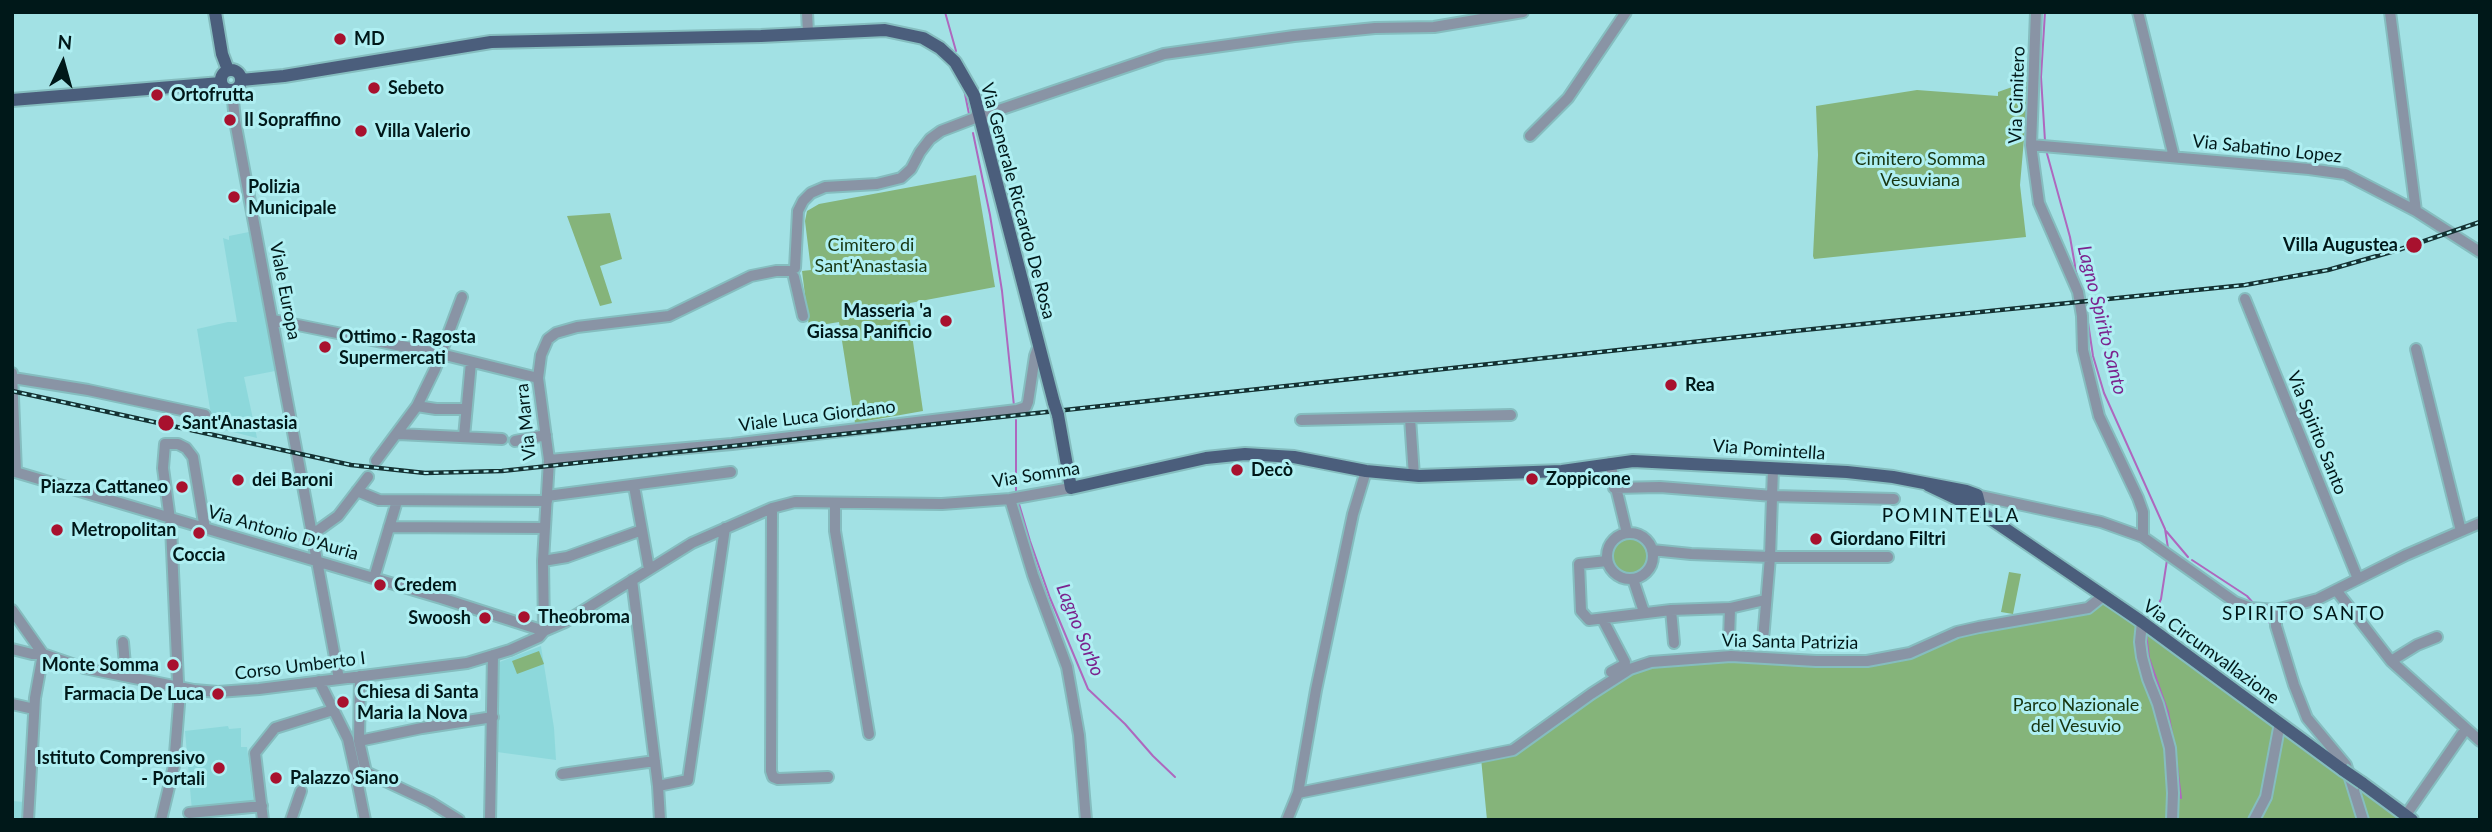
<!DOCTYPE html>
<html>
<head>
<meta charset="utf-8">
<style>
	body { margin:0 }
	#map { position:relative; width:2492px; height:832px; overflow:hidden; background:#a2e1e4; font-family:Lato,sans-serif }
	canvas { display:block }
	.frame { position:absolute; inset:0; border:14px solid #001819; pointer-events:none }
	.north { position:absolute; left:28px; top:28px; width:70px; height:70px; -webkit-text-stroke:5px #afeff2; paint-order:stroke; rotate:5deg; font-size:19px; font-weight:700; line-height:28px; text-align:center; color:#001819 }
	.north::after { content:''; display:block; margin:auto; width:24px; height:32px; background:#001819; clip-path:polygon(50% 0,100% 100%,50% 72%,0 100%) }
</style>
</head>
<body>
<div id="map">
<canvas width="2492" height="832"></canvas>
<div class="frame"></div>
<div class="north">N</div>
</div>
<script>
const ctx = document.querySelector('canvas').getContext('2d');
ctx.lineJoin = 'round';
function paint(path, color) { ctx.fillStyle = color; ctx.fill(path, 'evenodd'); }
const shape = rows => new Path2D(rows.map(r => 'M' + r).join(''));
function trace(path, color, width, dash) { ctx.strokeStyle = color; ctx.lineWidth = width; ctx.lineCap = dash ? 'butt' : 'round'; ctx.setLineDash(dash || []); ctx.stroke(path); }
function label(font, color, halo, rows, align = 'center') {
  ctx.font = font + ' Lato,sans-serif'; ctx.lineWidth = 6; ctx.setLineDash([]); ctx.textBaseline = 'middle'; ctx.strokeStyle = halo; ctx.fillStyle = color; for (const [text, x, y, turn = 0] of rows) {
    ctx.save(); ctx.translate(x, y); ctx.rotate((+turn || 0) * Math.PI / 180); ctx.textAlign = isNaN(turn) ? turn : align; if (halo) ctx.strokeText(text, 0, 0); ctx.fillText(text, 0, 0); ctx.restore();
  }
}
const built = shape([
	[249,232,263,295,275,371,244,377,257,438,213,427,197,329,228,322,237,322,223,238,229,240,229,236],
	[541,646,554,728,556,760,497,752,497,663],
	[228,726,229,729,241,728,241,747,247,747,254,805,192,811,185,731],
	[12,801,24,802,24,820,12,820]
]);
const green = shape([
	[2029,81,2020,185,2026,237,1814,259,1813,256,1818,155,1816,106,1917,90,1998,96,1998,92],
	[976,175,995,287,910,303,910,321,923,411,855,423,839,322,809,327,802,271,811,270,805,221,807,211,819,204],
	[610,213,622,259,600,266,612,303,600,306,567,216],
	'1611 556a19 19 0 1 1 38 0a19 19 0 1 1-38 0Z',
	[2009,572,2021,574,2013,614,2001,612],
	[2118,601,2417,820,1487,820,1481,758,1513,749,1595,688,1605,679,1626,668,1655,659,1882,658,1963,627],
	[539,651,544,664,517,674,512,661]
]);
const stream = shape([
	[945,12,956,51],
	[964,89,969,114],
	[973,133,990,215,1002,291,1014,406],
	[2045,141,2041,77,2045,12],
	[2046,150,2070,237,2077,277],
	[2086,309,2093,356,2104,393,2165,529,2168,548],
	[1016,420,1016,492],
	[1019,504,1030,541,1050,598,1088,689,1125,724,1153,756,1175,777],
	[2166,531,2188,557],
	[2192,560,2247,596,2254,604],
	[2264,615,2271,625],
	[2151,621,2161,599,2167,560],
	[2146,632,2149,658,2168,712,2175,749,2181,798]
]);
const minor = shape([
	[807,12,808,33],
	[2036,12,2031,145,2039,203,2078,292,2082,316,2083,350,2099,416,2138,498,2143,512,2143,537],
	[2138,12,2174,157],
	[2390,12,2416,211],
	[232,90,235,121,339,679],
	[980,119,990,113,1164,54,1294,36,1375,28,1434,27,1523,12],
	[1530,136,1568,98,1626,12],
	[2031,145,2309,169,2345,174,2416,211,2480,252],
	[795,268,798,211,803,201,811,193,825,187,877,184,901,178,911,169,920,152,930,139,941,131,975,118,978,111],
	[794,277,803,316],
	[2245,299,2358,579],
	[273,320,441,354,538,378],
	[2416,349,2461,531],
	[12,373,16,472],
	[13,378,88,390,205,415],
	[417,406,436,409,466,409],
	[1410,418,1414,476],
	[1301,420,1511,415],
	[398,434,502,439],
	[464,437,471,362],
	[515,441,546,435],
	[549,460,732,444,1017,410,1026,407,1028,402,1035,356,1039,345],
	[376,461,417,406,435,369,462,297],
	[1610,463,1627,533],
	[12,471,441,598,544,631],
	[634,486,649,569],
	[1614,488,1660,487,1773,496,1894,499],
	[357,491,379,500,547,501],
	[1976,495,2101,522,2143,537,2235,602,2251,608,2276,610,2318,599,2406,555,2480,523],
	[547,496,731,472],
	[1010,499,1033,575,1067,667,1079,735,1086,820],
	[835,503,835,531,869,734],
	[772,508,771,771,773,777,778,779,828,777],
	[389,527,545,528],
	'1607 556a23 23 0 1 1 46 0a23 23 0 1 1-46 0Z',
	[313,534,338,516,368,477],
	[1652,550,1691,554,1770,557,1888,557],
	[543,561,567,557,642,530],
	[1607,561,1579,564,1581,611,1589,620,1671,610,1730,608,1765,600],
	[374,578,397,501],
	[1633,579,1644,612],
	[632,580,658,786,660,820],
	[2336,590,2391,661,2480,741],
	[12,610,43,654,84,668,194,690,218,692,259,689,467,663,510,650,539,637,544,631,565,622,692,543,772,508,795,502,942,504,1010,499,1071,488],
	[1671,610,1674,643],
	[2276,610,2276,626,2294,685,2307,718,2346,765,2363,820],
	[1603,620,1625,662,1624,665,1611,672],
	[2142,622,2140,642,2142,657,2148,679,2158,704,2170,748,2173,793,2172,820],
	[544,631,543,561,549,460,538,378,541,355,548,339,556,333,577,327,669,316,751,276,776,271,789,271],
	[1729,639,1730,608],
	[1763,640,1770,557,1773,468],
	[123,642,126,676],
	[12,649,32,654,43,654,35,698,28,820],
	[2391,661,2417,645,2437,637],
	[319,681,348,739,356,775,366,772,359,741,360,676],
	[12,704,34,709],
	[359,741,422,728,493,717],
	[366,772,430,802,459,820],
	[562,774,655,761],
	[356,775,365,820],
	[658,786,688,780,725,528],
	[1298,793,1513,750,1591,694,1630,669,1651,662,1731,656,1816,661,1867,661,1910,653,1957,632,1979,627,2088,608,2103,596],
	[189,813,262,806],
	[2406,815,2465,730],
	[161,820,174,766,179,704,171,527,163,468,165,444,178,444,186,448,193,457,205,529],
	[263,820,255,753,275,728,333,710],
	[291,820,301,791],
	[490,820,493,655],
	[1287,820,1298,793,1316,690,1353,514,1366,471],
	[2254,820,2266,797,2280,723]
]);
const major = shape([
	[215,12,222,54,228,70],
	'221 80a10 10 0 1 1 20 0a10 10 0 1 1-20 0Z',
	[241,80,284,76,491,42,761,36,885,30,923,38,940,48,955,62,974,95,1054,403],
	[12,100,221,83],
	[1058,415,1071,488,1206,458,1245,454,1294,457,1366,471,1419,476,1562,471,1633,461,1847,472,1893,477,1966,491,1977,495,1979,503,1972,506,1928,485],
	[1972,506,2142,622,2343,770],
	[2362,783,2412,820]
]);
const rail = shape([
	[12,391,351,465,425,473,502,471,1794,331,2245,285,2328,270,2398,250,2480,222]
]);
const majorBridge = shape([
	[1054,403,1058,415],
	[2343,770,2362,783]
]);
const markers = [
	[340,39,7,"#a8112e"],
	[374,88,7,"#a8112e"],
	[157,95,7,"#a8112e"],
	[230,120,7,"#a8112e"],
	[361,131,7,"#a8112e"],
	[234,197,7,"#a8112e"],
	[2414,245,9,"#a8112e"],
	[946,321,7,"#a8112e"],
	[325,347,7,"#a8112e"],
	[1671,385,7,"#a8112e"],
	[166,423,9,"#a8112e"],
	[1237,470,7,"#a8112e"],
	[1532,479,7,"#a8112e"],
	[238,480,7,"#a8112e"],
	[182,487,7,"#a8112e"],
	[57,530,7,"#a8112e"],
	[199,533,7,"#a8112e"],
	[1816,539,7,"#a8112e"],
	[380,585,7,"#a8112e"],
	[524,617,7,"#a8112e"],
	[485,618,7,"#a8112e"],
	[173,665,7,"#a8112e"],
	[218,694,7,"#a8112e"],
	[343,702,7,"#a8112e"],
	[219,768,7,"#a8112e"],
	[276,778,7,"#a8112e"]
];
const poiNames = [
	["MD",354,39],
	["Sebeto",388,88],
	["Ortofrutta",171,95],
	["Il Sopraffino",244,120],
	["Villa Valerio",375,131],
	["Polizia",248,187],
	["Municipale",248,208],
	["Villa Augustea",2398,245,"right"],
	["Masseria 'a",932,311,"right"],
	["Giassa Panificio",932,332,"right"],
	["Ottimo - Ragosta",339,337],
	["Supermercati",339,358],
	["Rea",1685,385],
	["Sant'Anastasia",182,423],
	["Decò",1251,470],
	["Zoppicone",1546,479],
	["dei Baroni",252,480],
	["Piazza Cattaneo",168,487,"right"],
	["Metropolitan",71,530],
	["Giordano Filtri",1830,539],
	["Coccia",199,555,"center"],
	["Credem",394,585],
	["Theobroma",538,617],
	["Swoosh",471,618,"right"],
	["Monte Somma",159,665,"right"],
	["Chiesa di Santa",357,692],
	["Maria la Nova",357,713],
	["Farmacia De Luca",204,694,"right"],
	["Istituto Comprensivo",205,758,"right"],
	["- Portali",205,779,"right"],
	["Palazzo Siano",290,778]
];
const streetNames = [
	["Via Cimitero",2017,95,-88],
	["Via Sabatino Lopez",2267,149,6],
	["Via Generale Riccardo De Rosa",1018,201,75],
	["Viale Europa",285,291,79],
	["Viale Luca Giordano",817,416,-7],
	["Via Marra",526,422,-96],
	["Via Spirito Santo",2317,433,68],
	["Via Pomintella",1769,450,4],
	["Via Somma",1036,475,-9],
	["Via Antonio D'Auria",283,533,16],
	["Via Santa Patrizia",1790,642,1],
	["Via Circumvallazione",2211,652,36],
	["Corso Umberto I",300,666,-7]
];
const parkNames = [
	["Cimitero Somma",1920,159],
	["Vesuviana",1920,180],
	["Cimitero di",871,245],
	["Sant'Anastasia",871,266],
	["Parco Nazionale",2076,705],
	["del Vesuvio",2076,726]
];
const waterNames = [
	["Lagno Spirito Santo",2102,320,76],
	["Lagno Sorbo",1080,630,68]
];
const neighbourhoodNames = [
	["POMINTELLA",1951,516],
	["SPIRITO SANTO",2304,614]
];
paint(built, '#8dd8db');
paint(green, '#85b47a');
trace(stream, '#ae68be', 2);
trace(minor, '#85bdbf', 14);
trace(major, '#85bdbf', 16);
trace(minor, '#8994a5', 10);
trace(major, '#4b5e7c', 12);
trace(rail, '#143132', 4.5);
trace(rail, '#afeff2', 2, [5]);
trace(majorBridge, '#85bdbf', 16, []);
trace(majorBridge, '#4b5e7c', 12);
for (const [x, y, r, color] of markers) { const dot = new Path2D(); dot.arc(x, y, r, 0, 2 * Math.PI); ctx.fillStyle = color; ctx.fill(dot); trace(dot, '#afeff2', 2.5); }
label('bold 18px', '#001819', '#afeff2', poiNames, 'left');
label('18px', '#001819', '#afeff2', streetNames);
label('18px', '#173510', '#afeff2', parkNames);
label('italic 19px', '#7b238e', '#afeff2', waterNames);
ctx.letterSpacing = '2px';
label('19px', '#001819', '#afeff2', neighbourhoodNames);
ctx.letterSpacing = '0px';
</script>
</body>
</html>
